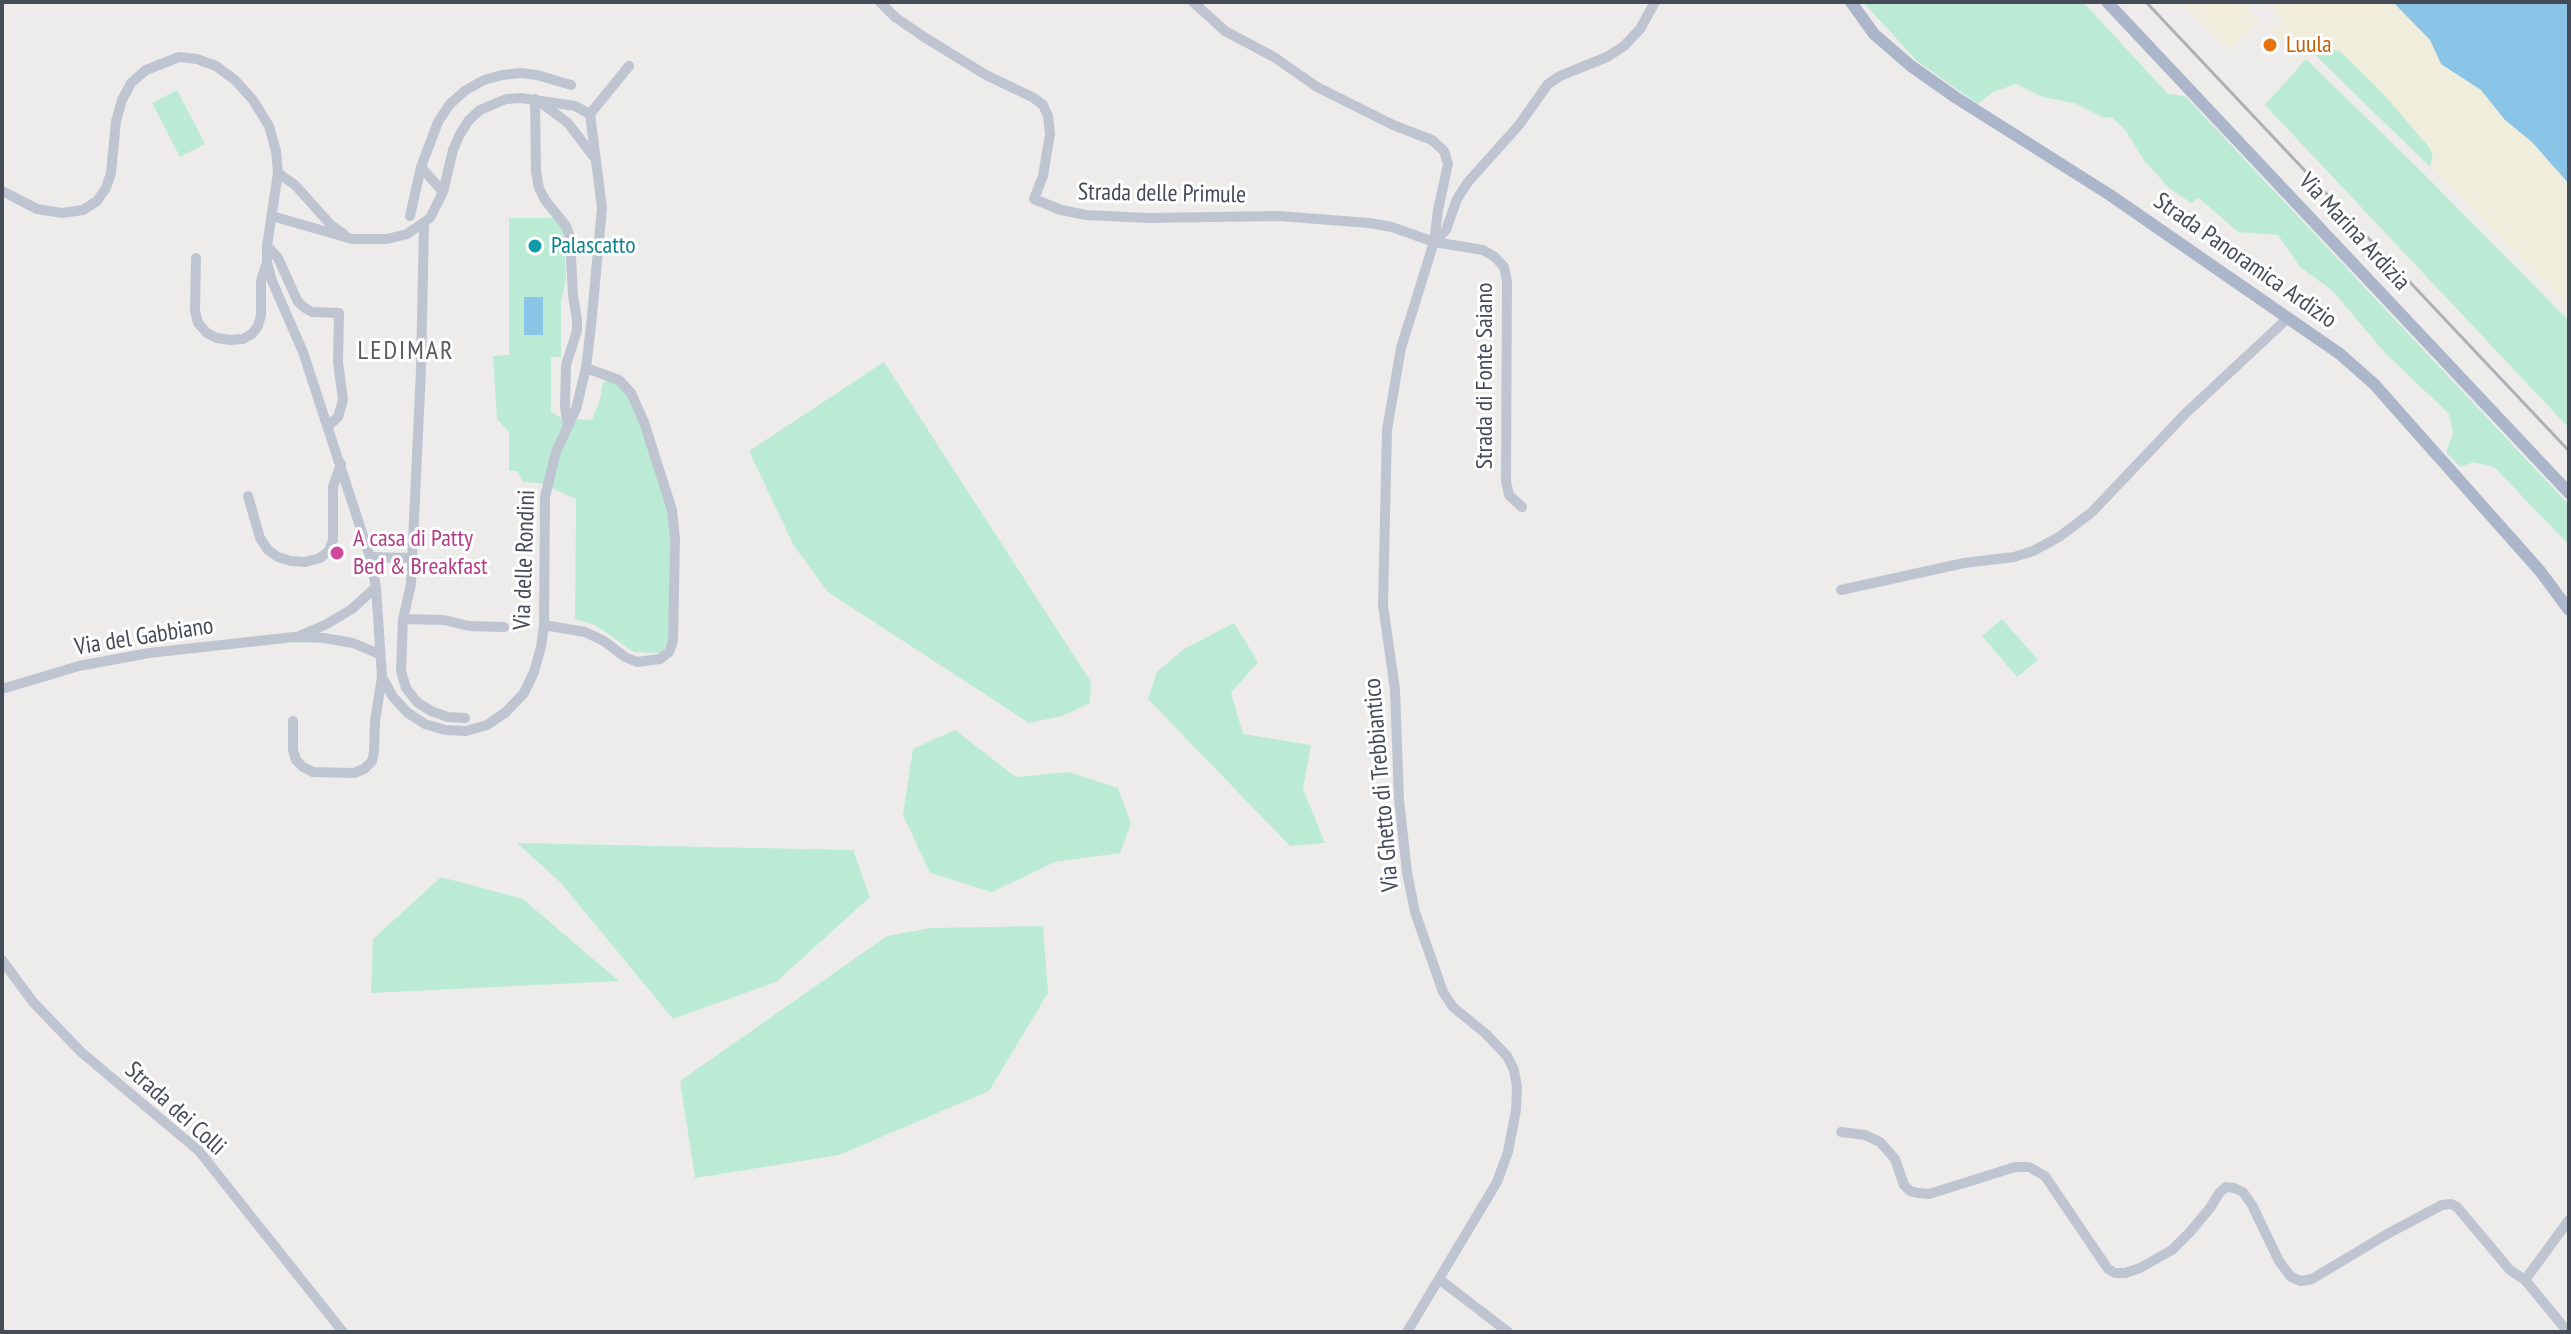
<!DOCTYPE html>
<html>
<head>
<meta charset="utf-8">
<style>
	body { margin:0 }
	#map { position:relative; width:2571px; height:1334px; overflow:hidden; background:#eeeceb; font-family:"PT Sans Narrow",sans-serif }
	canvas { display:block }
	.frame { position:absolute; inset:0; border:4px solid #454c58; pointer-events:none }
</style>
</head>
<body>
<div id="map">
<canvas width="2571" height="1334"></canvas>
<div class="frame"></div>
</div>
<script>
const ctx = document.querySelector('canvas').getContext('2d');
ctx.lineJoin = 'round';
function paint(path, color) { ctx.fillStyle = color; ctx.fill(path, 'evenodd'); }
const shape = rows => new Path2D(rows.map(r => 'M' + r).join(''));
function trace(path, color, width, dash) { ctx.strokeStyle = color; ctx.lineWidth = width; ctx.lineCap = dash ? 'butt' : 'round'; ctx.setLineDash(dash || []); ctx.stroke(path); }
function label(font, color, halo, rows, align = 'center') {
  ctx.font = font + ' "PT Sans Narrow",sans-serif'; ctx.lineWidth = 6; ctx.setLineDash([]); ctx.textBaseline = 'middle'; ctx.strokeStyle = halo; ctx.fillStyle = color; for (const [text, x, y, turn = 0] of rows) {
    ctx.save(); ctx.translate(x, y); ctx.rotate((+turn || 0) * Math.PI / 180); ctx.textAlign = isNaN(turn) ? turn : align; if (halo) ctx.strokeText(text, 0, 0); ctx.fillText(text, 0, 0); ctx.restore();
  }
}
const green = shape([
	[1863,2,2083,2,2168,94,2185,96,2569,505,2569,545,2494,467,2474,462,2460,467,2446,452,2453,433,2449,414,2384,352,2333,291,2300,267,2278,235,2238,232,2199,198,2191,203,2168,187,2144,160,2124,128,2111,117,2104,118,2074,103,2043,97,2016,84,1993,92,1978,104,1917,61],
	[2327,49,2340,51,2381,91,2430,148,2433,156,2430,167,2314,54],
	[2306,59,2423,173,2569,321,2569,428,2265,105],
	[177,90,205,144,180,157,152,103],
	[509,218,554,218,561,226,564,235,566,280,561,301,561,357,551,357,551,412,562,418,592,420,600,400,603,382,611,379,626,391,639,418,670,519,669,640,661,653,634,652,595,625,575,619,576,499,540,483,523,482,517,471,509,471,509,432,497,419,493,356,509,355],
	[884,362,1091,682,1090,703,1062,716,1029,723,828,592,794,546,749,451],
	[2002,619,2038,660,2017,677,1982,636],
	[1234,623,1258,662,1231,693,1243,734,1311,745,1303,789,1325,843,1290,846,1148,699,1157,672,1184,649],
	[955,730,1016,777,1069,772,1118,788,1131,824,1120,853,1055,862,992,892,930,873,903,815,913,749],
	[517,843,853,850,870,897,776,982,673,1019,561,883],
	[441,877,523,899,619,981,371,993,373,939],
	[1043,926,1048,993,989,1091,839,1155,695,1178,680,1081,887,936,930,928]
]);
const sand = shape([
	[2182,2,2252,2,2247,7,2260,21,2229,51],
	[2274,2,2393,2,2430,40,2441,64,2481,90,2505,120,2532,142,2569,184,2569,308,2430,167,2433,156,2430,148,2381,91,2340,51,2327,49,2314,54,2306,46,2293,54,2270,31,2282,19,2271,8,2275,4]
]);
const water = shape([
	[2393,2,2569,2,2569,184,2532,142,2505,120,2481,90,2441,64,2430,40],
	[524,297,543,297,543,335,524,335]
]);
const minor = shape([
	[880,2,895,17,924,37,986,75,1034,98,1043,105,1048,116,1050,134,1043,176,1034,199,1061,210,1086,215,1148,218,1279,216,1369,223,1392,227,1434,242,1483,250,1495,257,1504,267,1507,281,1506,481,1509,495,1522,507],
	[1193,2,1225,31,1274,57,1317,87,1393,125,1432,140,1444,151,1448,164,1438,210,1434,242,1401,348,1387,430,1383,605,1395,690,1399,799,1407,873,1415,912,1443,992,1453,1007,1486,1034,1507,1056,1514,1070,1517,1087,1516,1110,1508,1152,1497,1182,1407,1332],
	[535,99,536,172,539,188,545,200,566,226,570,237,573,295,577,320,577,331,566,365,565,407,568,425],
	[540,102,568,123,593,156],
	[590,114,629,66],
	[421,167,443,192],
	[278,173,295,185,331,225,344,234],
	[2,191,37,209,62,213,83,210,97,201,106,188,111,173,116,121,122,100,131,83,146,70,179,57,197,59,216,66,235,80,253,100,269,126,276,151,278,173,267,246,267,263,272,281,303,352,370,557,376,587,382,677,393,697,408,713,425,724,445,730,466,731,487,725,506,712,524,693,534,672,541,647,544,625,545,497,556,452,576,409,586,368,591,326,602,208,590,114,575,106,521,98,506,99,480,110,469,120,460,134,453,150,443,192,430,218,407,234,387,239,352,239,272,216],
	[410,216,421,167,438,122,450,104,466,90,484,80,502,75,521,73,537,75,571,85],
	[424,223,421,369,411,584,403,619,401,671,406,688,417,702,431,711,448,717,465,718],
	[1434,242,1446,230,1457,199,1468,182,1519,125,1548,84,1560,76,1607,57,1624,46,1640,29,1655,2],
	[267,246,278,258,298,302,305,308,312,312,339,313,338,362,343,400,338,417,328,426],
	[196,258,195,311,198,323,207,333,217,338,230,340,243,339,252,334,258,326,261,315,261,281,266,265],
	[248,496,260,538,268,550,278,557,291,561,305,562,320,558,329,551,333,540,333,487,341,464],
	[370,557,412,558],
	[1841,590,1964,563,2014,557,2033,551,2059,537,2092,512,2186,413,2288,318],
	[403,619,444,620,469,626,504,627],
	[544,625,585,632,604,641,625,657,637,662,660,659,669,652,673,641,675,539,672,510,644,422,631,393,619,380,586,368],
	[301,635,325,625,352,609,376,587],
	[2,689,79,666,149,653,294,637,324,638,353,643,379,654],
	[293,721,293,750,296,760,303,767,313,772,354,773,364,769,372,761,374,752,375,721,382,677],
	[2,960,33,1002,81,1052,199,1151,343,1332],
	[1841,1132,1865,1135,1880,1142,1895,1159,1904,1185,1910,1191,1918,1193,1929,1194,2015,1167,2029,1167,2045,1176,2108,1269,2115,1273,2125,1273,2140,1268,2172,1250,2190,1232,2210,1208,2220,1192,2226,1187,2234,1188,2243,1192,2252,1205,2279,1261,2291,1277,2301,1281,2312,1279,2389,1233,2442,1205,2451,1204,2457,1207,2510,1270,2525,1280,2568,1332],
	[1439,1279,1508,1332],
	[2525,1280,2569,1220]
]);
const major = shape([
	[1851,2,1874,34,1911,66,1955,97,2110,195,2340,354,2374,384,2540,571,2569,610],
	[2107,2,2569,493]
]);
const rail = shape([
	[2146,2,2569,451]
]);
const markers = [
	[2270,45,8,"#e8710a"],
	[535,246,8,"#0f9aa8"],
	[337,553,8,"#d1479c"]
];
const foodNames = [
	["Luula",2286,45]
];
const streetNames = [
	["Strada delle Primule",1162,194,1],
	["Via Marina Ardizia",2354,232,47],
	["Strada Panoramica Ardizio",2245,261,35],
	["Strada di Fonte Saiano",1485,376,-90],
	["Via delle Rondini",525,560,-88],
	["Via del Gabbiano",144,637,-9],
	["Via Ghetto di Trebbiantico",1382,785,-95],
	["Strada dei Colli",175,1109,42]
];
const cultureNames = [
	["Palascatto",551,246]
];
const hotelNames = [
	["A casa di Patty",353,539],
	["Bed & Breakfast",353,567]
];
const neighbourhoodNames = [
	["LEDIMAR",406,352]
];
paint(green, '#bbebd5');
paint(sand, '#f0eddc');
paint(water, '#8ac4e6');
trace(minor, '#bfc5d0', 10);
trace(major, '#acb6ca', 12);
trace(rail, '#aeb0b6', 3);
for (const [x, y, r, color] of markers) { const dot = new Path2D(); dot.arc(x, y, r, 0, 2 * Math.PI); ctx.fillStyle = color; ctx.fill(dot); trace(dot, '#fff', 3); }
label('24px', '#c56008', '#fff', foodNames, 'left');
label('24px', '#454c58', '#fff', streetNames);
label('24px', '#0d838f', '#fff', cultureNames, 'left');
label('24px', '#b23c85', '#fff', hotelNames, 'left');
ctx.letterSpacing = '2px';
label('26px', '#595b60', '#fff', neighbourhoodNames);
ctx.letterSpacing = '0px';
</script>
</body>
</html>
